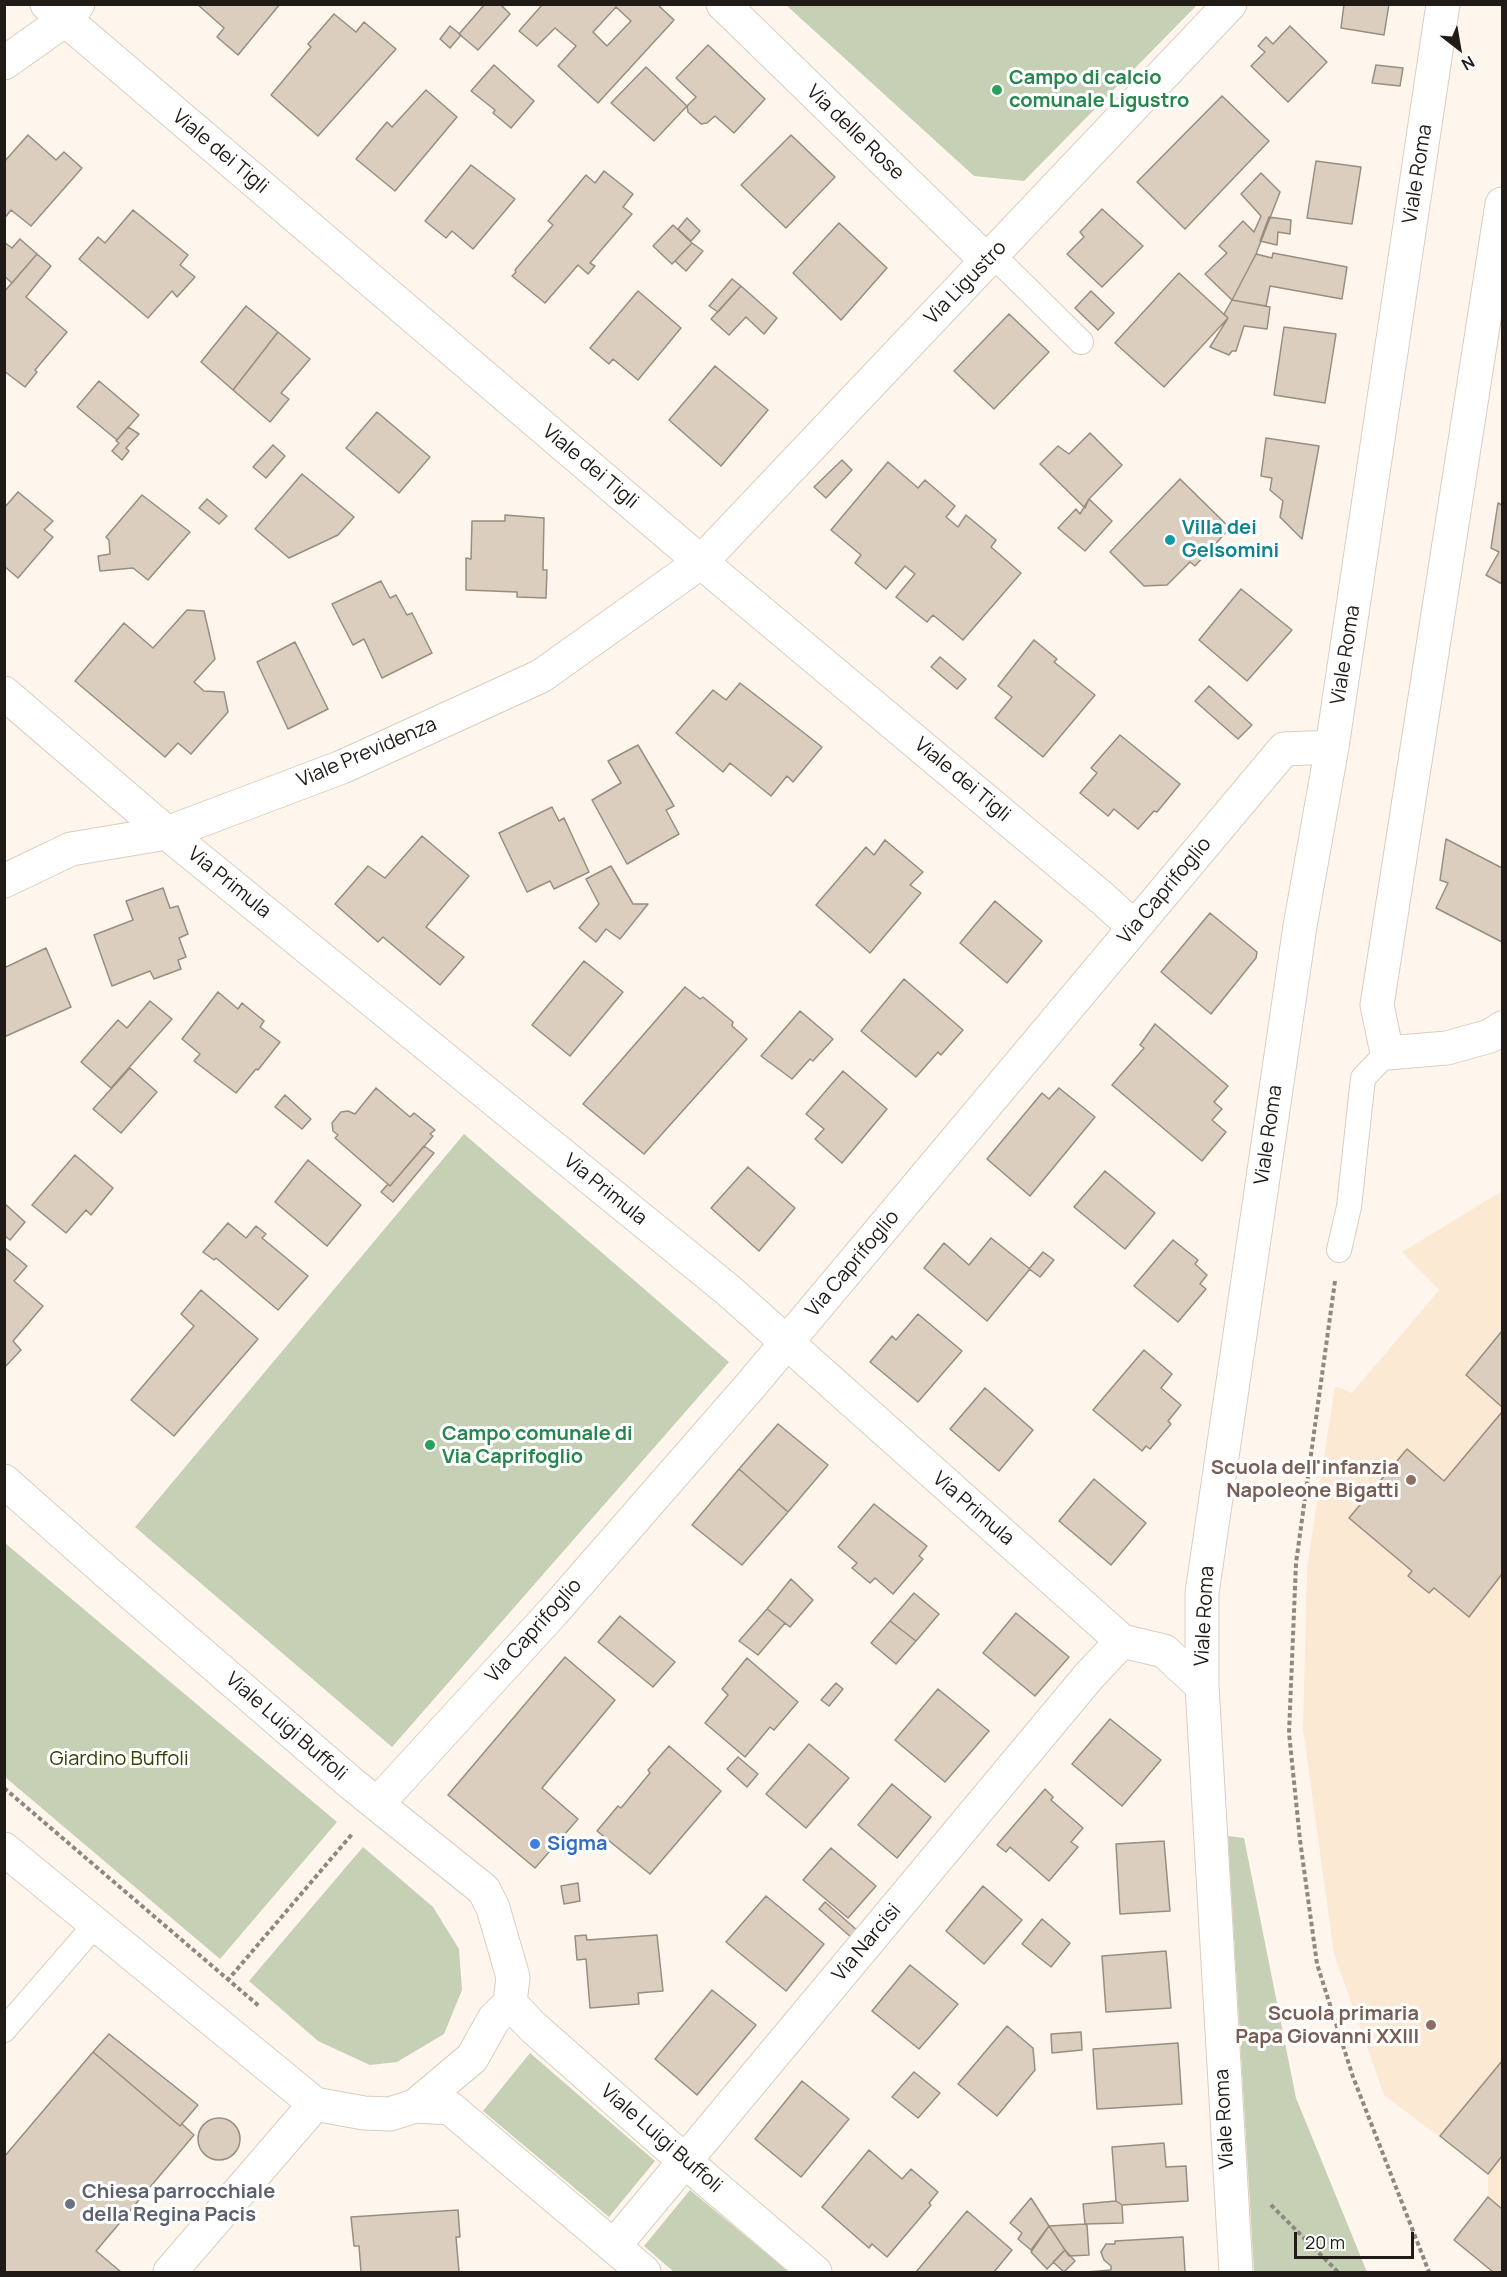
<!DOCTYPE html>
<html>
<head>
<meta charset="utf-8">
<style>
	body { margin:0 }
	#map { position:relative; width:1507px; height:2277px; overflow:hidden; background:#fef6ed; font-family:Manrope,sans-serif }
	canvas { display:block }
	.frame { position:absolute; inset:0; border:6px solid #201b16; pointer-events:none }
	.north { position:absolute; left:1429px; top:18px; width:60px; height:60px; -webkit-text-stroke:4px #fff; paint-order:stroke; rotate:149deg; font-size:16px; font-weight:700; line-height:24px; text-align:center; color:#201b16 }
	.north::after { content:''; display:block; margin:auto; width:21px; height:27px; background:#201b16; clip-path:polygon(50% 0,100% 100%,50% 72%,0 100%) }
	.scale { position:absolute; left:1294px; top:2232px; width:120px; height:27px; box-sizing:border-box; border:3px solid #201b16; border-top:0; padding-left:8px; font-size:18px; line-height:21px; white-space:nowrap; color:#201b16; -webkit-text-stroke:4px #fff; paint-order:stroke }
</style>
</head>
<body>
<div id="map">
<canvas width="1507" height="2277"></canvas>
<div class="frame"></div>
<div class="north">N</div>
<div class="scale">20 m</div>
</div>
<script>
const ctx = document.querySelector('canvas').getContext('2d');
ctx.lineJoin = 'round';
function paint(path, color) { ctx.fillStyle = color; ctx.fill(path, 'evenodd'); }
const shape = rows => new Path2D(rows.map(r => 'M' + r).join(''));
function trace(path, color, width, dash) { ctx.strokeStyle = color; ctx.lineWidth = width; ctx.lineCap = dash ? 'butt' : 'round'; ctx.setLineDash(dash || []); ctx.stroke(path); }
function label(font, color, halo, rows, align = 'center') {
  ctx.font = font + ' Manrope,sans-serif'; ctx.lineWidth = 6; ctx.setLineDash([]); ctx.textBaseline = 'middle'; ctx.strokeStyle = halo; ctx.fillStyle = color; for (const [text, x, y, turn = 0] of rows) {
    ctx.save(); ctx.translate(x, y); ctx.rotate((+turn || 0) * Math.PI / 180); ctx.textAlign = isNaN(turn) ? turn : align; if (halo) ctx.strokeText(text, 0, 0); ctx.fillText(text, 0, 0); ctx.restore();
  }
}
const built = shape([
	[1502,1191,1502,2272,1493,2272,1454,2240,1488,2197,1488,2174,1384,2095,1334,1954,1303,1729,1307,1567,1335,1386,1352,1393,1439,1290,1402,1252]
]);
const green = shape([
	[786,5,1197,5,1024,181,974,176],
	[464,1134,729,1362,392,1747,135,1527],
	[5,1543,337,1822,220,1959,5,1777],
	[1228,1836,1244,1838,1296,2098,1367,2272,1254,2272],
	[363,1847,433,1907,459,1949,462,1990,444,2034,397,2062,370,2065,318,2041,249,1981],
	[530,2053,655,2161,609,2217,483,2111],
	[690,2190,789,2272,674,2272,644,2246]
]);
const building = shape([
	[197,4,280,4,238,55,217,37,224,28,197,4],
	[485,4,500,4,510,14,478,50,459,34,485,4],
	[543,4,657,4,674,20,598,103,558,66,576,46,555,28,537,46,519,31,543,4],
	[616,7,631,21,607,46,593,32,616,7],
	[1344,4,1389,4,1384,35,1341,28,1344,4],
	[334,14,356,32,364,22,396,49,318,136,271,95,311,47,308,44,334,14],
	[450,26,461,35,450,48,440,39,450,26],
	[1290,26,1327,62,1288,102,1251,66,1265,52,1258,46,1266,37,1273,44,1290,26],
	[708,45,765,99,734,133,715,116,707,123,701,124,688,112,687,106,696,97,676,78,708,45],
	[494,65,534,101,511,128,493,113,495,110,471,91,494,65],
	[1376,65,1403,68,1400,86,1372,83,1376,65],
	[646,67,687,106,654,141,611,103,646,67],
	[426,90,457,117,395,191,356,159,387,122,392,127,426,90],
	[1222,96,1269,141,1185,229,1137,182,1222,96],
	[28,135,56,160,64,152,82,168,31,226,11,210,4,219,4,162,28,135],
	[791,135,835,177,786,228,741,185,791,135],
	[1316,161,1361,167,1352,224,1307,218,1316,161],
	[471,165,515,199,473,249,452,231,446,238,425,221,471,165],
	[604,171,633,194,623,207,632,214,590,263,595,266,588,274,578,265,545,303,512,276,516,272,515,270,553,225,548,221,586,175,595,183,604,171],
	[1261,173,1280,192,1256,254,1232,300,1205,274,1227,253,1219,246,1243,221,1254,232,1261,216,1241,194,1261,173],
	[1102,209,1143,246,1102,287,1067,254,1084,237,1080,232,1102,209],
	[133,210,188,255,180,265,195,277,177,297,172,291,148,318,79,259,98,237,105,243,133,210],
	[1269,217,1291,220,1290,234,1278,232,1277,245,1260,241,1269,217],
	[687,218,700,231,691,241,678,229,687,218],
	[839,223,887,268,841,320,793,273,839,223],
	[673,225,692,243,672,264,653,246,673,225],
	[20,239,37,254,12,283,4,276,4,242,12,248,20,239],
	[692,243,703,251,686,271,675,261,692,243],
	[1273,253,1347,267,1342,299,1270,286,1266,306,1232,300,1256,254,1272,258,1273,253],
	[37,254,51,266,26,297,67,332,35,370,37,372,25,387,4,371,4,292,37,254],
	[1179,273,1228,318,1164,387,1115,343,1179,273],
	[732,279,741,286,718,312,709,306,732,279],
	[741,286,777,318,764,334,746,317,729,335,711,319,741,286],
	[638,291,681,328,638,380,613,359,609,364,590,348,638,291],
	[1091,291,1114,313,1098,330,1075,308,1091,291],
	[1232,300,1270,307,1267,329,1244,326,1236,351,1232,351,1229,355,1210,347,1228,318,1224,314,1232,300],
	[246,306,278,332,233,390,201,362,246,306],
	[1009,314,1049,352,994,409,954,371,1009,314],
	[1284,327,1336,334,1325,403,1274,395,1284,327],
	[278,332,310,359,281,393,289,399,270,422,233,390,278,332],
	[715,366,768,410,721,466,669,420,715,366],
	[99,381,139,415,117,440,77,407,99,381],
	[377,412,430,457,399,493,346,448,377,412],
	[128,427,139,434,126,448,129,451,122,460,112,451,119,443,116,441,128,427],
	[1090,433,1122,465,1089,499,1085,508,1040,464,1058,446,1069,454,1090,433],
	[1266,438,1319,446,1302,539,1280,517,1283,501,1270,490,1272,478,1261,476,1266,438],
	[273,445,285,456,266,478,253,467,273,445],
	[842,460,852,470,826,498,814,487,842,460],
	[888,462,918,488,925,480,955,506,946,517,958,527,966,515,996,540,991,547,1021,573,963,640,933,615,927,622,896,597,915,574,905,566,886,589,855,563,861,555,831,530,888,462],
	[302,474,354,517,338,535,289,558,255,529,302,474],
	[1180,479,1230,528,1195,566,1190,562,1167,585,1144,586,1110,552,1180,479],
	[18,492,53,521,44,530,53,537,18,578,4,566,4,508,18,492],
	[142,495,190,532,148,580,133,568,100,571,98,556,110,554,109,540,106,537,142,495],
	[207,499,227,516,219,524,199,508,207,499],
	[1089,499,1112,521,1085,551,1058,528,1076,509,1080,514,1089,499],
	[1498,503,1502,505,1502,584,1486,575,1499,552,1491,548,1498,503],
	[505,515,544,518,543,570,547,570,546,598,517,597,517,592,466,590,466,558,471,559,472,521,505,521,505,515],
	[381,581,390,598,396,595,407,615,412,613,432,653,382,678,364,639,353,645,332,604,381,581],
	[1241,589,1292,630,1247,681,1199,640,1241,589],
	[187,610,204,611,215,659,194,682,204,691,224,692,228,712,191,754,178,743,165,757,75,681,124,623,153,648,187,610],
	[1034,640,1057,659,1054,662,1095,695,1043,757,995,718,1012,697,998,686,1034,640],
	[295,642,328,709,288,729,257,662,295,642],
	[940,657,966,679,957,689,931,667,940,657],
	[740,683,822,747,793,782,787,776,771,796,730,763,723,772,676,733,713,690,726,700,740,683],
	[1209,686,1252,725,1238,739,1195,701,1209,686],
	[1120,735,1180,784,1157,812,1154,811,1138,829,1114,809,1108,816,1080,793,1097,773,1091,768,1120,735],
	[638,745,674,806,666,810,679,834,627,864,592,800,621,783,608,761,638,745],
	[552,807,559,821,564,818,589,872,554,889,550,881,527,892,499,833,552,807],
	[422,836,469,876,426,927,464,957,440,985,383,937,378,942,335,904,368,866,385,878,422,836],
	[1446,839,1502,868,1502,942,1436,908,1448,883,1440,880,1446,839],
	[885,840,923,872,910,885,921,893,870,953,816,905,866,847,874,855,885,840],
	[611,866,633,904,648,904,620,939,606,929,596,942,579,928,599,904,586,879,611,866],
	[163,888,170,908,178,906,188,934,179,938,186,957,178,960,181,969,154,979,150,971,112,986,94,935,133,920,126,901,163,888],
	[995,901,1042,941,1007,983,960,943,995,901],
	[1210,913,1257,952,1256,958,1211,1014,1161,972,1210,913],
	[46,948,71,1007,4,1037,4,968,46,948],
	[584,961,623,992,570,1056,532,1025,584,961],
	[904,979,963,1030,941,1055,938,1052,916,1077,861,1031,904,979],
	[685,987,700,999,703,997,733,1022,732,1026,747,1039,644,1154,583,1104,685,987],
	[218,992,238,1009,242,1003,264,1021,260,1027,280,1042,258,1070,256,1069,236,1093,194,1061,200,1054,182,1039,218,992],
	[150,1001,172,1019,111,1088,81,1062,118,1020,127,1028,150,1001],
	[800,1011,833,1039,813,1061,810,1059,792,1079,761,1056,800,1011],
	[1155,1024,1228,1086,1214,1102,1222,1109,1212,1120,1226,1132,1202,1161,1112,1085,1144,1048,1140,1045,1155,1024],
	[130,1068,157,1092,121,1133,93,1109,130,1068],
	[843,1071,887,1109,842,1163,815,1139,824,1129,806,1114,843,1071],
	[376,1088,410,1117,414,1113,435,1130,430,1134,433,1136,390,1186,335,1138,338,1135,333,1131,332,1123,341,1112,348,1111,355,1114,376,1088],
	[1059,1088,1095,1117,1030,1196,987,1159,1042,1093,1049,1099,1059,1088],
	[285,1095,311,1119,302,1129,275,1107,285,1095],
	[424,1146,434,1153,393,1202,381,1192,388,1184,390,1186,424,1146],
	[75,1155,113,1188,91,1215,86,1210,66,1233,32,1205,75,1155],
	[308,1160,361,1205,327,1246,275,1202,308,1160],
	[748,1167,795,1208,759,1251,711,1208,748,1167],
	[1105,1171,1155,1213,1125,1249,1074,1207,1105,1171],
	[4,1203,25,1222,10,1240,4,1235,4,1203],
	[228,1223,246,1238,256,1226,266,1234,262,1238,308,1276,278,1310,216,1258,214,1260,203,1252,228,1223],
	[991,1238,1030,1269,987,1321,924,1268,944,1243,969,1265,991,1238],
	[1173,1240,1198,1260,1195,1264,1207,1275,1200,1284,1206,1289,1178,1322,1134,1286,1173,1240],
	[4,1247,27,1266,14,1281,43,1306,13,1341,21,1350,4,1368,4,1247],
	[1043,1252,1054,1260,1040,1277,1029,1269,1043,1252],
	[201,1290,258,1339,174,1436,131,1400,194,1326,181,1314,201,1290],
	[918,1314,962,1351,918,1402,870,1362,892,1336,896,1340,918,1314],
	[1502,1331,1502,1407,1466,1375,1502,1331],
	[1144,1350,1172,1374,1161,1388,1181,1405,1168,1421,1171,1424,1150,1449,1146,1446,1142,1451,1093,1410,1144,1350],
	[985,1388,1033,1430,999,1471,950,1429,985,1388],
	[1502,1412,1502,1574,1469,1617,1434,1588,1429,1593,1408,1576,1412,1571,1349,1518,1407,1449,1444,1481,1502,1412],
	[778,1424,828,1465,788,1512,739,1469,778,1424],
	[739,1469,788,1512,742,1565,692,1525,739,1469],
	[1094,1479,1146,1523,1111,1565,1059,1521,1094,1479],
	[874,1504,927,1546,919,1556,923,1559,893,1594,875,1578,870,1583,852,1568,857,1563,838,1547,874,1504],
	[791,1579,813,1600,790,1627,767,1609,791,1579],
	[914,1593,939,1614,916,1641,890,1621,914,1593],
	[767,1609,785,1623,758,1655,739,1641,767,1609],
	[1016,1613,1069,1657,1035,1696,983,1653,1016,1613],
	[620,1616,675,1662,653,1687,598,1642,620,1616],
	[890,1621,916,1641,896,1664,871,1643,890,1621],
	[565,1657,615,1700,542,1788,578,1819,535,1868,448,1795,565,1657],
	[747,1658,798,1702,774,1730,770,1727,745,1757,705,1723,728,1695,722,1689,747,1658],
	[836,1683,843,1689,829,1706,821,1700,836,1683],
	[938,1689,989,1731,945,1782,895,1740,938,1689],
	[1110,1719,1161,1760,1122,1806,1072,1764,1110,1719],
	[809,1744,849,1778,806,1828,766,1794,809,1744],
	[669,1746,721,1791,650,1874,597,1831,618,1806,621,1808,650,1773,648,1770,669,1746],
	[738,1757,758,1774,747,1787,727,1769,738,1757],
	[892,1784,931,1817,897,1858,858,1825,892,1784],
	[1045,1789,1053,1797,1051,1800,1083,1828,1071,1842,1078,1847,1049,1881,1010,1847,1006,1852,997,1845,1045,1789],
	[1164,1841,1170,1911,1120,1914,1116,1844,1164,1841],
	[831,1848,876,1886,848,1918,803,1880,831,1848],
	[578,1883,580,1901,564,1904,561,1886,578,1883],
	[983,1886,1022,1920,984,1964,946,1931,983,1886],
	[766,1896,824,1944,786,1991,726,1942,766,1896],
	[825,1902,858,1931,852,1938,819,1909,825,1902],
	[1042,1919,1070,1943,1051,1967,1022,1944,1042,1919],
	[586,1935,587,1940,657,1935,663,1991,638,1993,639,2004,590,2008,586,1959,577,1960,575,1936,586,1935],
	[1166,1951,1171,2008,1106,2012,1102,1956,1166,1951],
	[910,1965,958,2004,919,2049,872,2011,910,1965],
	[712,1990,756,2025,697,2095,655,2059,712,1990],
	[1007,2026,1033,2048,1035,2070,997,2116,958,2084,1007,2026],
	[1081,2032,1082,2050,1052,2053,1051,2034,1081,2032],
	[109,2034,198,2105,180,2126,93,2052,109,2034],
	[1178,2043,1182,2104,1097,2109,1093,2049,1178,2043],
	[93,2052,180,2126,182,2124,194,2135,96,2251,121,2272,4,2272,4,2157,93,2052],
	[1502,2061,1502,2156,1488,2174,1440,2136,1502,2061],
	[914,2072,940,2093,918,2118,892,2097,914,2072],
	[802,2081,849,2119,801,2177,755,2139,802,2081],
	'198 2139a21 21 0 1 1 42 0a21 21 0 1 1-42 0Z',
	[1164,2143,1166,2167,1186,2166,1188,2201,1122,2205,1116,2201,1112,2147,1164,2143],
	[869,2150,902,2179,911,2169,938,2192,929,2203,931,2205,887,2257,872,2244,869,2248,822,2207,869,2150],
	[1488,2197,1502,2209,1502,2272,1493,2272,1454,2240,1488,2197],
	[1031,2198,1049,2226,1031,2250,1018,2239,1022,2233,1010,2223,1031,2198],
	[1116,2201,1122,2205,1123,2223,1085,2224,1083,2204,1116,2201],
	[458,2210,460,2237,456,2237,459,2272,361,2272,359,2246,354,2246,351,2217,458,2210],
	[967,2211,1012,2250,994,2272,916,2272,967,2211],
	[1085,2224,1087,2225,1089,2255,1069,2256,1049,2226,1085,2224],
	[1049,2226,1065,2250,1047,2269,1031,2252,1049,2226],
	[1183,2237,1185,2272,1087,2272,1111,2270,1111,2266,1104,2260,1101,2252,1106,2244,1115,2244,1115,2241,1183,2237],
	[1065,2250,1075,2261,1064,2272,1053,2262,1065,2250]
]);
const path = shape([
	[1335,1281,1296,1563,1289,1733,1300,1840,1317,1964,1353,2077,1429,2272],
	[4,1788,259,2006],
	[227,1981,353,1833],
	[1271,2205,1338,2272]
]);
const service = shape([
	[993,255,1081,342],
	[1339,1250,1349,1207,1363,1078,1387,1053],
	[4,2030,95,1925]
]);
const minor = shape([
	[47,4,701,562,1102,898,1134,927],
	[723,4,987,261],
	[4,63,65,20,78,4],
	[1502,204,1377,1005,1387,1053,1447,1048,1490,1036,1502,1028],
	[4,693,167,833,728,1290,1122,1641,1164,1651,1202,1686],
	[4,881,71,849,167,833,342,767,541,676,701,562,1230,4],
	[4,1481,109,1574,352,1784,484,1890,493,1908,513,1977,510,2003,494,2019,472,2058,415,2106,390,2114,364,2113,315,2104,4,1849],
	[377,1804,553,1612,751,1385,1284,749,1332,747],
	[510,2003,534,2028,686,2162,815,2272],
	[415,2106,450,2108,644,2272],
	[614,2246,1089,1676,1122,1641],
	[170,2272,315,2104],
	[1236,2272,1202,1686,1202,1593,1300,926,1332,747,1443,4]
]);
const markers = [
	[997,90,6,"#2e9e5b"],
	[1170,540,6,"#0f9aa8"],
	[430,1445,6,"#2e9e5b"],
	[1411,1480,6,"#8d6e63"],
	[535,1844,6,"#3f7fe0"],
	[1431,2025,6,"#8d6e63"],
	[70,2204,6,"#6b7280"]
];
const leisureNames = [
	["Campo di calcio",1009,78],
	["comunale Ligustro",1009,101],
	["Campo comunale di",442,1434],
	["Via Caprifoglio",442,1457]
];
const streetNames = [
	["Via delle Rose",855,133,44],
	["Viale dei Tigli",220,152,40],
	["Viale Roma",1418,174,-81],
	["Via Ligustro",966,283,-46],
	["Viale dei Tigli",590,467,40],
	["Viale Roma",1346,655,-81],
	["Viale Previdenza",367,753,-23],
	["Viale dei Tigli",962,780,40],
	["Via Primula",229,883,39],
	["Via Caprifoglio",1165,891,-50],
	["Viale Roma",1269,1135,-82],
	["Via Primula",605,1190,39],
	["Via Caprifoglio",853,1264,-50],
	["Via Primula",973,1509,41],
	["Viale Roma",1205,1616,-87],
	["Via Caprifoglio",534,1631,-48],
	["Viale Luigi Buffoli",286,1727,41],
	["Via Narcisi",867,1943,-50],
	["Viale Roma",1225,2119,-93],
	["Viale Luigi Buffoli",661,2139,41]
];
const cultureNames = [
	["Villa dei",1182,528],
	["Gelsomini",1182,551]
];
const educationNames = [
	["Scuola dell'infanzia",1399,1468],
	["Napoleone Bigatti",1399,1491],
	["Scuola primaria",1419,2014],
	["Papa Giovanni XXIII",1419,2037]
];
const parkNames = [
	["Giardino Buffoli",119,1759]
];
const shopNames = [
	["Sigma",547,1844]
];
const worshipNames = [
	["Chiesa parrocchiale",82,2192],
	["della Regina Pacis",82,2215]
];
paint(built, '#fce9d4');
paint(green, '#c5d0b5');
paint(building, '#dbcebf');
trace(building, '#998d7f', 1.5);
trace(service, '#dacdbe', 26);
trace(minor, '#dacdbe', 35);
trace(path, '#8f8881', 4, [4.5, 3]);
trace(service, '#fff', 24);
trace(minor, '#fff', 33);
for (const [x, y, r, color] of markers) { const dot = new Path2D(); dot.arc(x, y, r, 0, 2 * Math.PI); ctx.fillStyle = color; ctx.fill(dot); trace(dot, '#fff', 2); }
label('bold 20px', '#27864d', '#fff', leisureNames, 'left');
label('20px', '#201b16', '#fff', streetNames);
label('bold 20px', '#0d838f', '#fff', cultureNames, 'left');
label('bold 20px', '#785e54', '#fff', educationNames, 'right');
label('20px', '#314200', '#fff', parkNames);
label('bold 20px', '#366cbe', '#fff', shopNames, 'left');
label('bold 20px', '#5b616d', '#fff', worshipNames, 'left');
</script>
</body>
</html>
